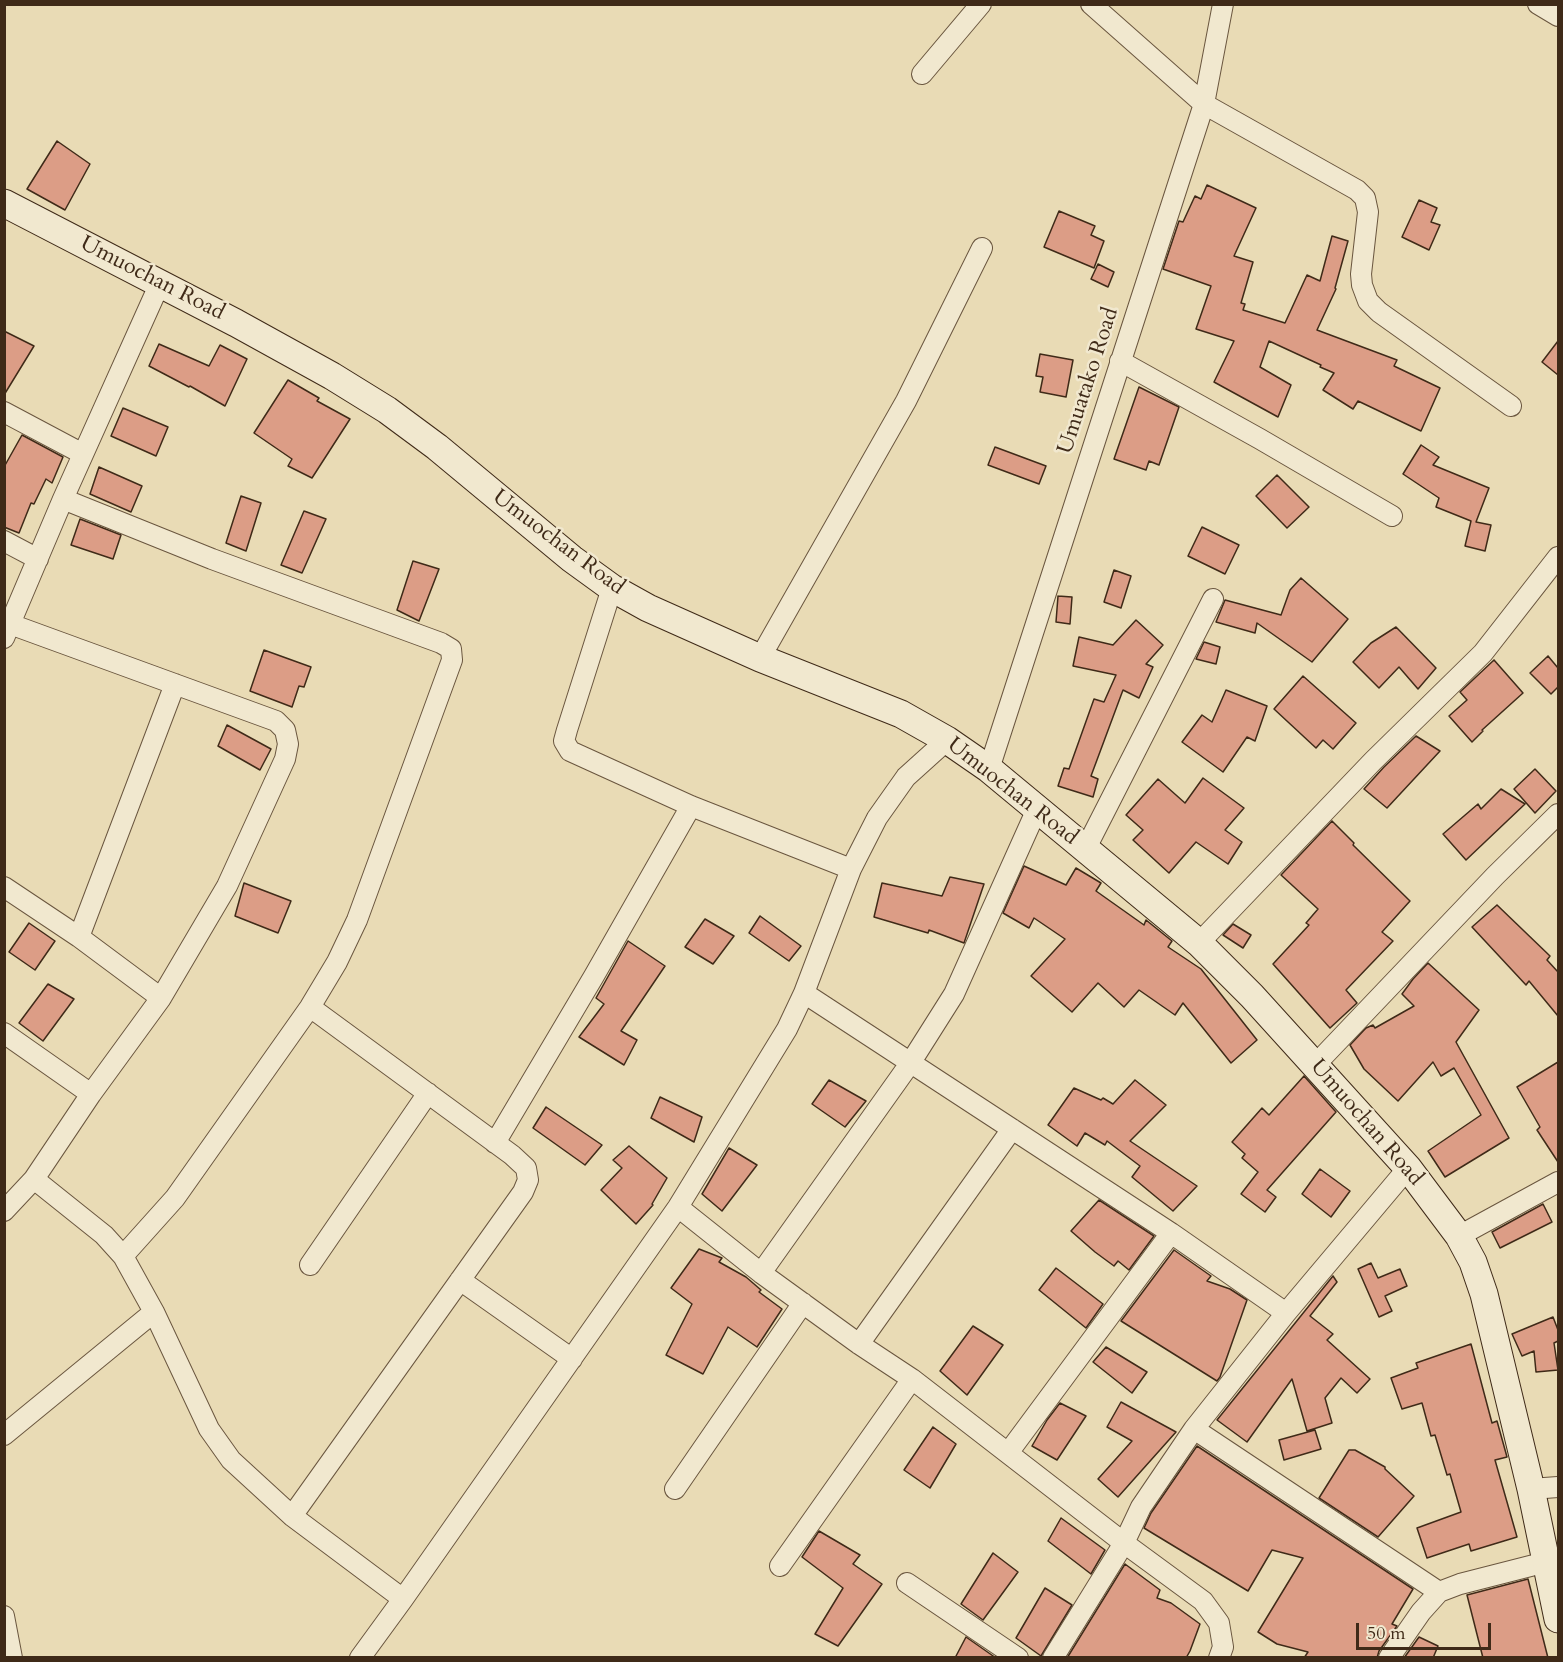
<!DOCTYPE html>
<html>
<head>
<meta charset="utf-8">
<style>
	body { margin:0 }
	#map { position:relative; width:1563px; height:1662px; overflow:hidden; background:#e9dbb5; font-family:Cardo,serif }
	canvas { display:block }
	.frame { position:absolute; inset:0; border:6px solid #3f2a18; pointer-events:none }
	.scale { position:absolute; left:1356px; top:1623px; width:135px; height:27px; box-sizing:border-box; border:3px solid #3f2a18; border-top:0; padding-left:8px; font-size:18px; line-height:21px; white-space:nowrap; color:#3f2a18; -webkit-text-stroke:4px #f1e8cf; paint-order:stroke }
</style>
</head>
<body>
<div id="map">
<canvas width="1563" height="1662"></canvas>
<div class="frame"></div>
<div class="scale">50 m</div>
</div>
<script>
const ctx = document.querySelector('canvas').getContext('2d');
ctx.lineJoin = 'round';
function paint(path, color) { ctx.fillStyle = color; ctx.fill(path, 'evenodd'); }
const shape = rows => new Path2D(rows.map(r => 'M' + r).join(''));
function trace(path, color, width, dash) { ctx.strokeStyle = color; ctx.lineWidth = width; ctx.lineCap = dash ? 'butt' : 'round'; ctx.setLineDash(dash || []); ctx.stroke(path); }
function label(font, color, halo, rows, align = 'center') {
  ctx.font = font + ' Cardo,serif'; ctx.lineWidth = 5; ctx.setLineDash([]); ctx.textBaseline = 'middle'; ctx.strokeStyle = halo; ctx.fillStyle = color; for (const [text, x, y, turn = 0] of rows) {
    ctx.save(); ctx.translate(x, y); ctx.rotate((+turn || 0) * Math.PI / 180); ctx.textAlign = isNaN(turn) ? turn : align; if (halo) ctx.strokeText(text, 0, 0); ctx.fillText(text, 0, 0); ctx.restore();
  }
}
const building = shape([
	[57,141,90,164,65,210,27,189,57,141],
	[1207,185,1256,208,1234,256,1253,262,1241,303,1245,304,1243,310,1285,323,1307,275,1320,281,1332,236,1348,241,1335,288,1336,289,1317,330,1397,360,1394,366,1440,388,1421,431,1358,401,1353,409,1323,390,1334,373,1320,367,1321,365,1269,341,1260,367,1291,385,1278,417,1214,382,1234,341,1196,329,1211,286,1163,269,1179,221,1183,222,1195,196,1201,199,1207,185],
	[1419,200,1437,208,1431,222,1440,225,1429,250,1402,237,1419,200],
	[1059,211,1095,226,1091,235,1104,241,1094,268,1044,247,1059,211],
	[1098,264,1114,272,1108,287,1091,279,1098,264],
	[4,331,34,346,4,395,4,331],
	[1558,341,1558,375,1542,362,1558,341],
	[159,344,209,366,220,345,247,359,225,406,190,386,189,387,149,366,159,344],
	[1040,354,1073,360,1066,397,1040,392,1043,377,1036,376,1040,354],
	[288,380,319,398,317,401,350,419,312,478,288,466,292,459,254,433,288,380],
	[1139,387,1179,407,1159,465,1149,461,1146,470,1114,459,1139,387],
	[123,408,168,427,156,456,111,436,123,408],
	[22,435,63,457,52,483,46,479,34,504,31,503,19,533,4,527,4,467,22,435],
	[1421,445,1439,457,1433,465,1489,488,1476,522,1491,525,1485,551,1465,546,1471,521,1436,507,1439,498,1403,474,1421,445],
	[995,447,1046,466,1039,484,988,465,995,447],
	[99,467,142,486,131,512,90,494,99,467],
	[1277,475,1309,507,1287,528,1256,496,1277,475],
	[241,496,261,503,246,551,226,543,241,496],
	[304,511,326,519,302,573,281,565,304,511],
	[80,519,121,535,113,559,71,545,80,519],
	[1202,527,1239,545,1225,574,1188,556,1202,527],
	[413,561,439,569,419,621,397,610,413,561],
	[1114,570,1131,576,1121,608,1104,602,1114,570],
	[1301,578,1348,619,1312,662,1257,623,1255,633,1216,622,1225,600,1281,615,1290,590,1301,578],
	[1058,596,1072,597,1070,624,1056,622,1058,596],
	[1136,620,1163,645,1146,664,1153,667,1139,698,1123,690,1091,776,1098,779,1093,797,1058,786,1064,768,1069,769,1094,699,1104,702,1116,675,1073,666,1079,637,1113,645,1136,620],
	[1396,627,1436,668,1418,689,1399,667,1379,688,1353,662,1371,643,1396,627],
	[1204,642,1220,647,1216,664,1196,659,1204,642],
	[264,650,311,667,304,687,299,686,292,707,250,691,264,650],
	[1548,656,1558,668,1558,687,1551,694,1530,673,1548,656],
	[1494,660,1523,693,1482,730,1483,731,1472,742,1449,716,1467,700,1460,692,1494,660],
	[1303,676,1356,723,1333,749,1323,740,1316,748,1274,709,1303,676],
	[1226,690,1267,706,1255,741,1247,737,1223,772,1182,742,1202,715,1212,722,1226,690],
	[227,725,271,749,260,770,218,746,227,725],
	[1416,736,1440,751,1387,808,1364,789,1384,767,1416,736],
	[1535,769,1556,791,1535,813,1514,789,1535,769],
	[1203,778,1244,808,1225,830,1242,842,1228,864,1196,842,1169,873,1133,840,1143,830,1126,815,1158,779,1185,803,1203,778],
	[1501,789,1525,804,1466,860,1443,834,1478,804,1481,809,1501,789],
	[1332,821,1354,843,1353,845,1410,901,1382,932,1393,941,1346,990,1357,1003,1330,1028,1273,964,1309,925,1306,923,1318,909,1281,875,1332,821],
	[1024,866,1066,885,1076,868,1101,883,1096,891,1144,925,1146,920,1172,941,1168,947,1201,969,1257,1040,1231,1063,1183,1003,1175,1015,1139,990,1124,1007,1098,983,1072,1012,1031,976,1065,939,1034,918,1029,928,1003,913,1024,866],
	[950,877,984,884,964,943,929,930,928,933,874,917,882,883,942,896,950,877],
	[244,883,291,901,278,933,235,916,244,883],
	[1497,905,1550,956,1547,960,1558,972,1558,1016,1529,981,1526,985,1472,927,1497,905],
	[760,916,801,946,789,961,749,933,760,916],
	[705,919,734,936,713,964,685,947,705,919],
	[29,923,55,941,35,970,9,952,29,923],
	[1233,924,1251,935,1243,948,1223,935,1233,924],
	[628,941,665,966,621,1031,637,1040,624,1065,579,1037,604,1004,596,998,628,941],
	[1428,963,1479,1010,1456,1042,1509,1138,1445,1177,1428,1151,1481,1115,1454,1068,1441,1076,1433,1062,1398,1101,1364,1069,1350,1045,1366,1028,1373,1025,1375,1028,1414,1006,1402,994,1413,979,1428,963],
	[48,984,74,999,43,1041,19,1023,48,984],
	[1558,1062,1558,1162,1537,1130,1540,1127,1517,1087,1558,1062],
	[1304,1076,1336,1112,1267,1190,1276,1197,1265,1212,1241,1194,1258,1172,1242,1158,1245,1154,1232,1142,1262,1108,1269,1115,1304,1076],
	[829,1080,866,1101,845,1127,812,1104,829,1080],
	[1135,1080,1166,1105,1130,1141,1197,1186,1173,1211,1132,1177,1140,1166,1107,1141,1105,1145,1085,1133,1077,1146,1048,1125,1074,1088,1101,1100,1103,1098,1113,1104,1135,1080],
	[660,1097,702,1117,694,1142,651,1118,660,1097],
	[546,1107,602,1145,585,1165,533,1128,546,1107],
	[629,1146,667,1178,652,1204,653,1205,636,1224,601,1190,622,1168,613,1160,629,1146],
	[729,1148,757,1165,722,1211,702,1194,729,1148],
	[1320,1169,1350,1191,1331,1217,1302,1194,1320,1169],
	[1099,1200,1154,1236,1129,1270,1118,1261,1114,1266,1095,1252,1071,1231,1099,1200],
	[1543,1204,1552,1222,1500,1248,1492,1232,1543,1204],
	[699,1249,722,1258,719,1262,746,1277,761,1290,759,1292,782,1309,757,1347,728,1327,703,1374,666,1355,692,1304,671,1288,699,1249],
	[1174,1250,1211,1276,1207,1281,1230,1289,1247,1300,1220,1377,1217,1381,1121,1321,1174,1250],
	[1371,1263,1378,1278,1400,1269,1407,1286,1385,1296,1392,1311,1379,1317,1358,1269,1371,1263],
	[1056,1268,1103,1304,1086,1328,1039,1290,1056,1268],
	[1333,1276,1337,1282,1310,1316,1333,1334,1327,1340,1370,1379,1357,1393,1341,1378,1325,1398,1332,1423,1307,1431,1292,1379,1247,1442,1217,1420,1333,1276],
	[1553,1317,1558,1330,1558,1341,1554,1343,1558,1370,1536,1372,1534,1351,1522,1356,1512,1334,1553,1317],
	[973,1326,1003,1345,967,1395,940,1371,973,1326],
	[1471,1344,1492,1423,1497,1421,1507,1457,1495,1460,1517,1537,1471,1551,1469,1544,1427,1558,1417,1528,1461,1512,1450,1474,1447,1475,1435,1435,1431,1436,1422,1403,1402,1409,1391,1378,1418,1368,1416,1363,1471,1344],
	[1106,1347,1147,1372,1132,1393,1093,1362,1106,1347],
	[1121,1402,1176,1432,1118,1497,1098,1479,1132,1441,1107,1427,1121,1402],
	[1060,1403,1086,1416,1057,1460,1032,1446,1047,1420,1060,1403],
	[933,1427,956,1444,930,1488,904,1470,933,1427],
	[1315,1430,1321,1449,1284,1460,1279,1440,1315,1430],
	[1197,1446,1413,1589,1392,1624,1397,1626,1379,1651,1377,1658,1304,1658,1308,1652,1277,1644,1258,1632,1303,1558,1272,1550,1248,1591,1144,1528,1151,1513,1197,1446],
	[1349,1450,1355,1450,1385,1467,1385,1469,1414,1496,1378,1537,1319,1498,1349,1450],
	[1061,1518,1105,1550,1091,1574,1048,1541,1061,1518],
	[819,1531,860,1555,853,1564,882,1584,838,1646,815,1634,843,1588,802,1557,819,1531],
	[993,1553,1018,1572,983,1620,961,1604,993,1553],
	[1125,1564,1160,1590,1157,1598,1171,1603,1200,1624,1190,1651,1186,1658,1067,1658,1125,1564],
	[1528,1579,1548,1658,1483,1658,1467,1595,1528,1579],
	[1045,1588,1072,1605,1041,1656,1016,1638,1045,1588],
	[966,1637,996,1658,955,1658,966,1637],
	[1419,1637,1438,1646,1433,1658,1404,1658,1419,1637]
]);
const street = shape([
	[1091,4,1204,104,1357,190,1365,198,1368,212,1361,274,1362,285,1368,301,1379,312,1511,406],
	[1538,4,1558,16],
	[922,74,981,4],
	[1120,361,1260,439,1392,516],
	[4,412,83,454],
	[63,499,212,559,441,643,451,649,452,660,357,920,337,962,310,1007,175,1198,123,1256],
	[4,541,38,559],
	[612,588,567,730,564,741,570,751,691,806,851,869],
	[10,624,276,721,285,730,288,744,285,759,227,886,161,998],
	[4,638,63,499,160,283],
	[760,658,906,401,982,248],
	[989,769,1204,104,1223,4],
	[1085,850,1213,599],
	[4,887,79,937,161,998,91,1094,34,1179,4,1211],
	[79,937,175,684],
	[1199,943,1373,761,1483,653,1558,557],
	[804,993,1171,1233,1286,1313],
	[4,1033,91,1094],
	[1315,1065,1495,876,1558,814],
	[495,1143,594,976,691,806],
	[34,1179,104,1235,123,1256,154,1312,209,1429,231,1460,292,1516,403,1599],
	[678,1207,761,1273,859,1344,912,1379,1124,1543,1203,1601,1219,1623,1223,1647,1219,1658],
	[1459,1236,1558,1182],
	[310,1265,428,1093],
	[761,1273,911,1062,954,994,1037,809],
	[460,1280,572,1359],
	[859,1344,1012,1129],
	[1194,1429,1439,1592],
	[4,1435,154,1312],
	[1008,1453,1171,1233],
	[675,1489,803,1303],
	[1531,1489,1558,1487],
	[292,1516,523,1192,528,1180,526,1168,512,1155,310,1007],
	[780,1566,912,1379],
	[907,1583,1018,1658],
	[4,1616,12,1658],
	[360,1658,403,1599,678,1207,787,1029,804,993,851,869,877,818,906,777,947,740],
	[1053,1658,1124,1543,1141,1507,1194,1429,1286,1313,1408,1168],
	[1389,1658,1421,1612,1439,1592,1460,1584,1546,1562]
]);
const secondary = shape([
	[4,203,236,323,332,376,387,410,437,447,572,559,612,588,648,608,760,658,901,714,947,740,989,769,1199,943,1252,996,1408,1168,1459,1236,1473,1262,1484,1294,1531,1489,1558,1619]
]);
const streetNames = [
	["Umuochan Road",152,279,27],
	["Umuatako Road",1089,381,-72],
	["Umuochan Road",558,543,37],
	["Umuochan Road",1012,792,38],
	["Umuochan Road",1366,1123,49]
];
paint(building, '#dc9d86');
trace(building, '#3f2a18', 1.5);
trace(street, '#6a563f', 22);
trace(secondary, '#3f2a18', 29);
trace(street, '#f1e8cf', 20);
trace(secondary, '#f1e8cf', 27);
label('22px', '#3f2a18', '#f1e8cf', streetNames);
</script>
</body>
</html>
